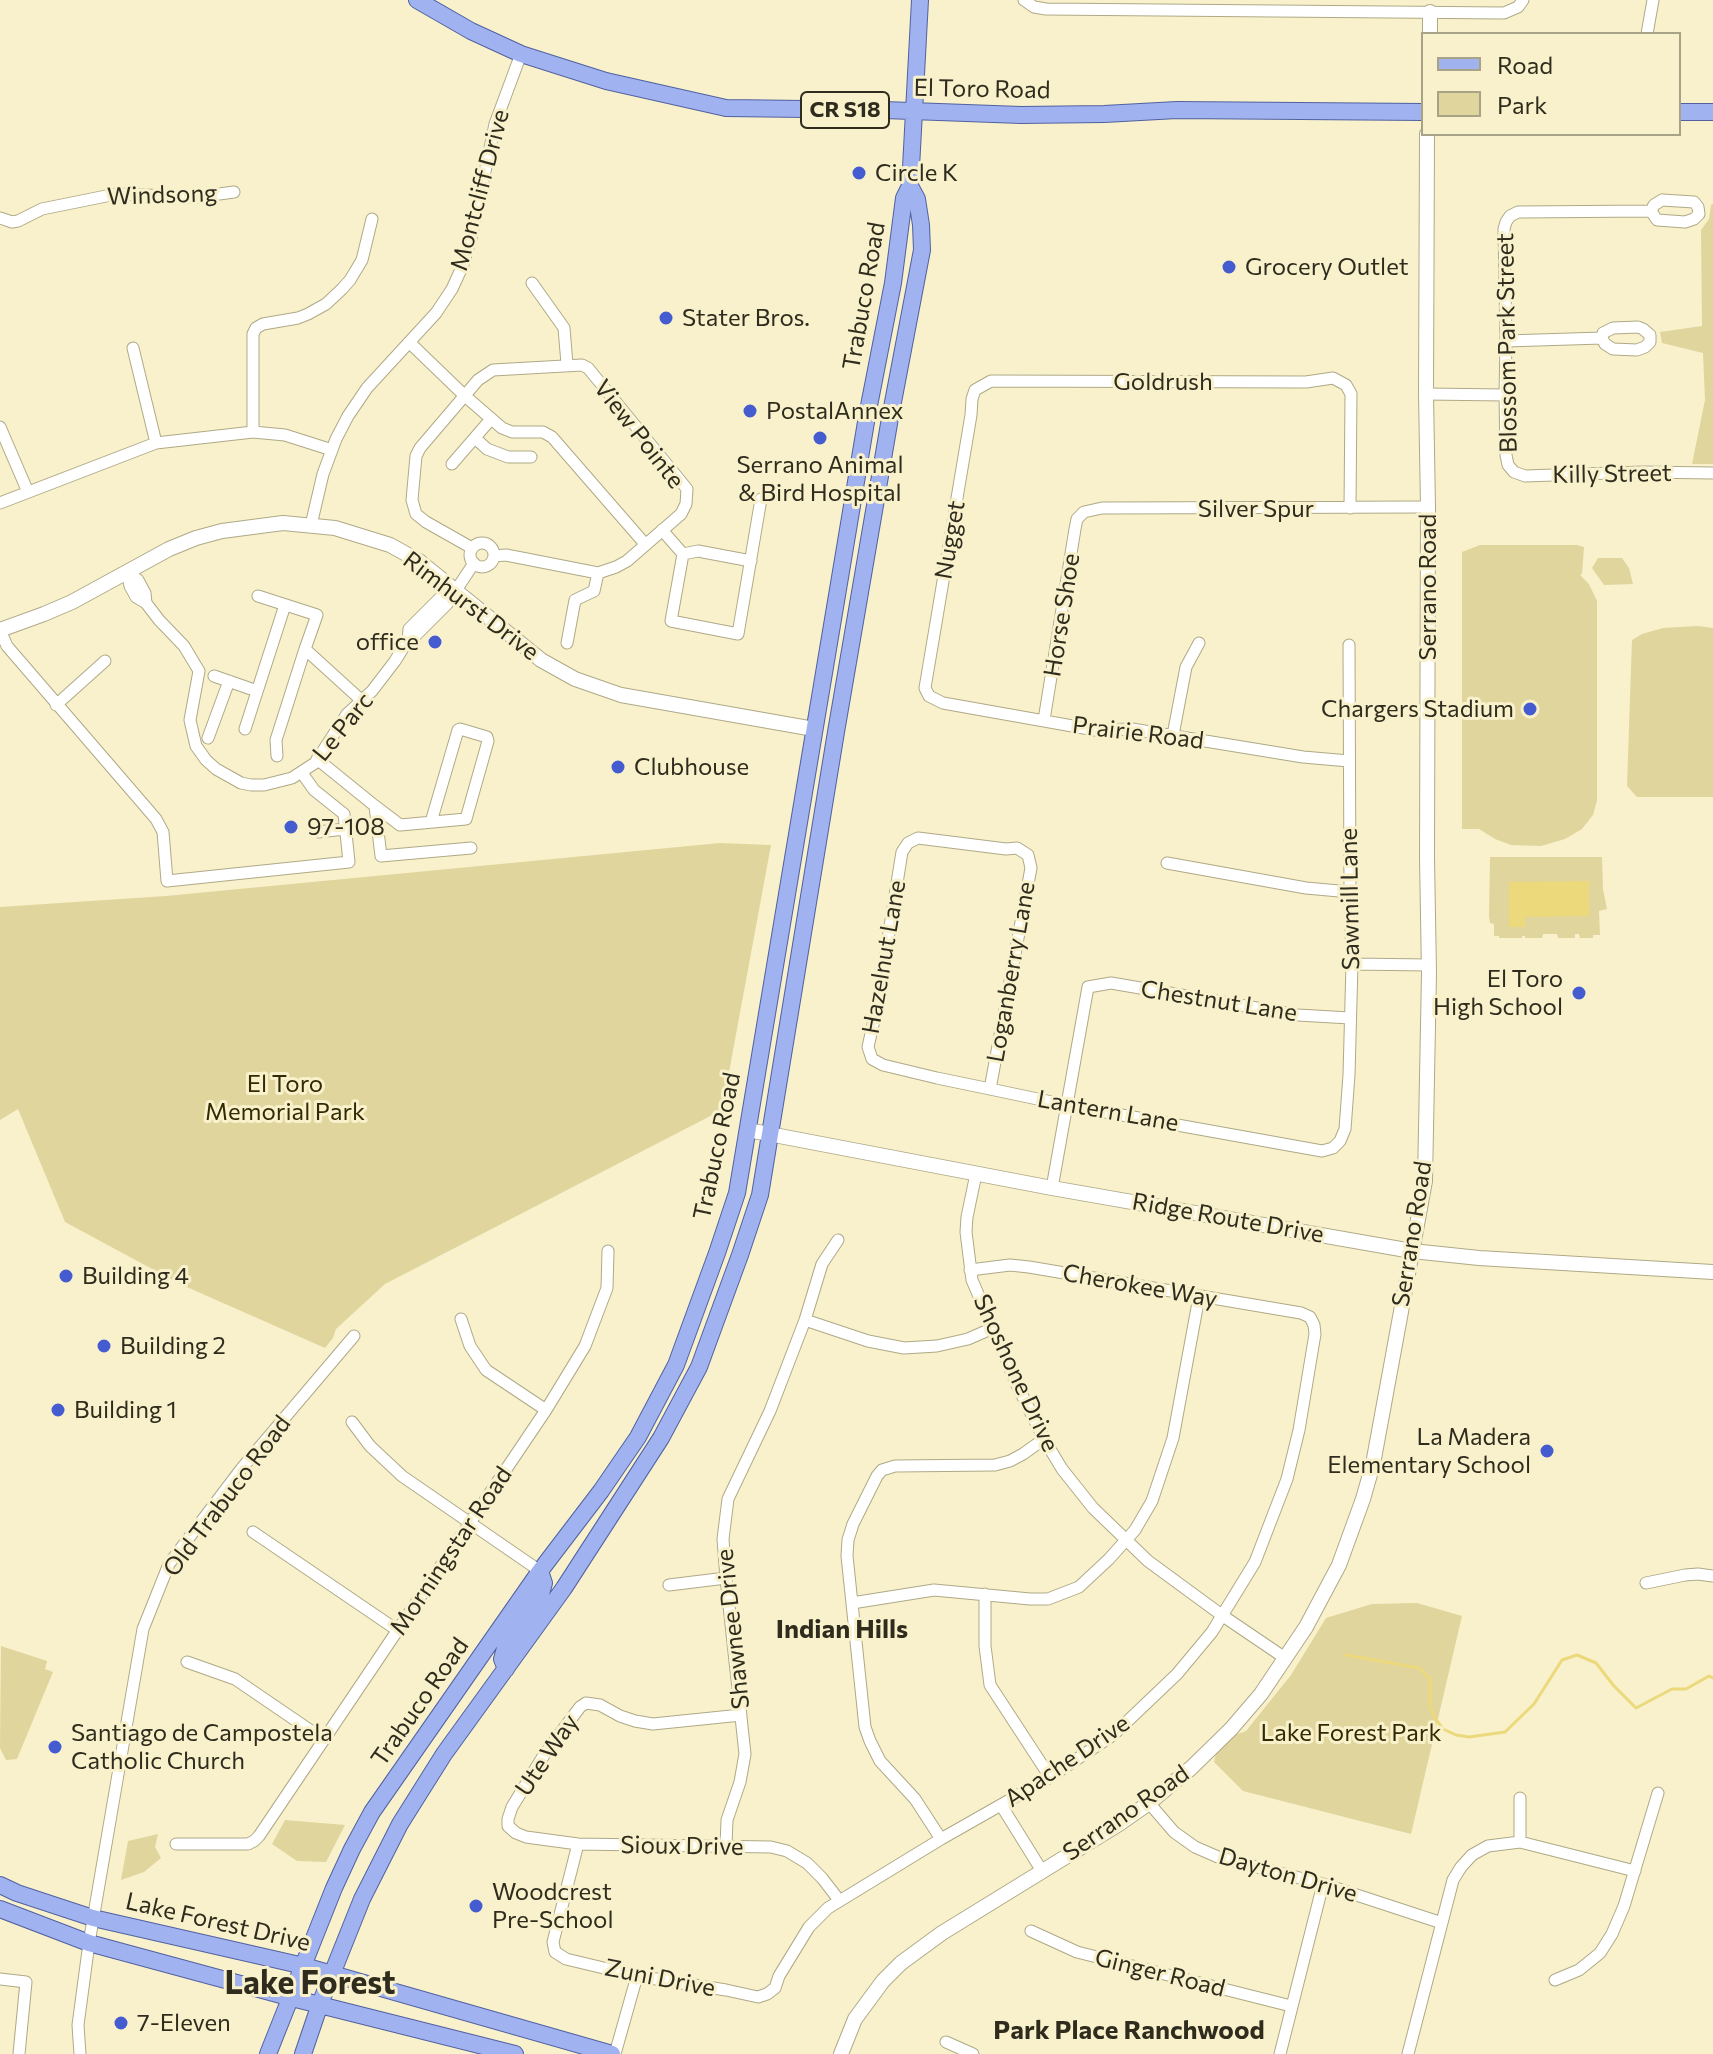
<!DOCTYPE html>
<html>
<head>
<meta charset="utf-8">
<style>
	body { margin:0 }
	#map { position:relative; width:1713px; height:2054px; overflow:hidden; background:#f8f1cc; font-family:Commissioner,sans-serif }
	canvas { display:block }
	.legend { position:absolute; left:1421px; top:32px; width:260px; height:104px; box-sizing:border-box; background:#f8f1cc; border:2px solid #a8a286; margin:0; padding:10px 14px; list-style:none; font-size:24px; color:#2f2c1e }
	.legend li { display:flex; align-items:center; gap:16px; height:40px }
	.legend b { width:40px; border:2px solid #a8a286 }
</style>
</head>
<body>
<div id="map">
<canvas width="1713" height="2054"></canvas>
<ul class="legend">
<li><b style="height:10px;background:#a1b2f0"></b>Road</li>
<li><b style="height:22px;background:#e0d59d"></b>Park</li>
</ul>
</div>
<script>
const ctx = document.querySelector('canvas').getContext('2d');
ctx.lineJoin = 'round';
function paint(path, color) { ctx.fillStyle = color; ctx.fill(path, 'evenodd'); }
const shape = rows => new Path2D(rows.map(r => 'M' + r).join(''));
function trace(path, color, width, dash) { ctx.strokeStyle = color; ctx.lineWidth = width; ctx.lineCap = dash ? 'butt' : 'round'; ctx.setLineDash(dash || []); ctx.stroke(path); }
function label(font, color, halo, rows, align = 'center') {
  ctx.font = font + ' Commissioner,sans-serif'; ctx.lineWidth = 6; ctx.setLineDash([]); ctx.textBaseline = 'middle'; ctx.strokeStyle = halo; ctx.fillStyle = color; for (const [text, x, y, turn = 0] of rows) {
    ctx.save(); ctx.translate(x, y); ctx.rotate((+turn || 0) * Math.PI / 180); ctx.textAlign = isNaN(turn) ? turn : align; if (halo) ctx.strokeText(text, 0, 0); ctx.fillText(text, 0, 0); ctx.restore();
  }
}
const green = shape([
	[1713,204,1713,464,1692,464,1705,400,1703,353,1662,343,1660,332,1702,326,1701,230,1709,219,1711,205],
	[1480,545,1577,545,1584,547,1582,574,1580,575,1589,584,1597,601,1597,800,1593,815,1582,829,1565,839,1541,846,1511,845,1495,839,1479,829,1462,829,1462,552],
	[1598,558,1622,558,1629,568,1633,584,1604,585,1592,568],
	[1698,626,1713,628,1713,797,1637,797,1627,786,1632,640,1642,634,1663,628],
	[720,843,771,845,722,1110,385,1284,336,1329,333,1338,325,1348,180,1284,65,1222,18,1109,0,1120,0,907,166,896],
	[1490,857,1602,857,1603,889,1607,909,1599,911,1600,935,1593,935,1593,938,1580,938,1579,934,1575,934,1575,938,1558,938,1557,934,1543,934,1542,938,1525,938,1525,936,1522,936,1522,938,1499,938,1499,936,1494,936,1494,924,1490,923,1489,916],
	[1417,1603,1462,1616,1411,1834,1243,1791,1214,1762,1219,1741,1246,1731,1291,1675,1326,1618,1372,1604],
	[1,1646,47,1661,45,1669,53,1672,17,1759,6,1760,0,1748],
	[285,1820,345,1825,326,1862,297,1861,272,1844],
	[158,1834,155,1847,161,1858,144,1872,121,1880,128,1841]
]);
const water = shape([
	[1589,881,1589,916,1525,917,1525,927,1509,927,1509,882]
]);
const stream = shape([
	[1346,1655,1419,1668,1430,1679,1430,1707,1435,1718,1443,1729,1456,1735,1469,1737,1505,1732,1534,1704,1562,1660,1577,1655,1596,1663,1614,1686,1636,1708,1672,1689,1686,1689,1709,1676,1713,1678]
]);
const minor = shape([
	[1024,0,1034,7,1046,9,1504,13,1518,7,1523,0],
	[1647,34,1653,0],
	[1662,200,1694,202,1698,207,1699,214,1694,219,1685,222,1657,220,1651,211,1654,205,1662,200],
	[1651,211,1518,212,1510,216,1506,222,1504,229,1506,341,1505,395,1506,455,1508,465,1514,472,1525,476,1642,472,1713,473],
	[0,218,12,222,18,221,42,209,116,194,197,197,234,192],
	[532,283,564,328,567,364],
	[1638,327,1643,329,1650,335,1650,342,1645,347,1637,350,1613,349,1605,344,1602,338,1603,333,1613,328,1638,327],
	[1506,341,1602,338],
	[409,342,465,396,502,428,512,432,543,432,552,437,645,544],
	[133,348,156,443],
	[1426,394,1505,395],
	[0,427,28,492],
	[253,432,253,334,256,328,263,324,298,318,308,314,326,304,342,289,350,280,362,260,372,219],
	[475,438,487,449,508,457,531,457],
	[452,464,491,419],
	[0,503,156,443,253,432,285,435,332,450],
	[311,525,323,474,336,439,348,416,367,388,436,313,452,289,463,265,471,238,495,124,521,54],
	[662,530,683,554,671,621,738,634,761,499],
	'470 555a12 12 0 1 1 24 0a12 12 0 1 1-24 0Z',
	[472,548,426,522,416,514,412,500,416,456,420,448,478,380,493,370,582,365,588,368,687,489,686,504,681,514,627,561,616,567,598,573,506,555,494,556],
	[683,554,698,551,751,561],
	[127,572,130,586,136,597,146,603,159,620,184,646,199,671,190,720,196,746,206,760,216,769,241,783,251,785,264,785,292,778,315,763,347,714,372,691,395,661,408,640,409,629,441,597,455,589],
	[127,572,138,580,145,593,146,603],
	[258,596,317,615,305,649,361,700],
	[0,630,7,646,156,819,163,832,167,881,349,862,344,814,314,790,302,773],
	[408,640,416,635,447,604,474,563],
	[567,643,575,600,594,591,598,573],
	[214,676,257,691],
	[56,705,105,661],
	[1044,720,1075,529,1077,519,1084,512,1102,508,1428,507],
	[245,729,285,605],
	[1173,735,1186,667,1199,643],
	[208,738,229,681],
	[277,756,276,740,305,649],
	[317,759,375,806],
	[1349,761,1303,757,1132,729,1095,730,943,703,929,696,925,688,971,415,972,399,975,390,991,381,1306,382,1333,378,1346,385,1351,394,1350,508],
	[431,822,458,730,460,729,487,737,488,741,466,819,400,825,375,806,381,856,471,848],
	[318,832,345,829],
	[1167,863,1306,888,1350,892],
	[1352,964,1429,965],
	[990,1089,1031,868,1028,855,1017,848,1006,849,918,838,908,843,902,852,877,1007,868,1047,872,1059,883,1065,937,1078,990,1089,1066,1105,1322,1151,1333,1148,1340,1141,1345,1129,1349,1075,1352,964,1350,892,1349,645],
	[976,1174,967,1217,966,1232,972,1280,1017,1385,1044,1439,1062,1469,1093,1508,1148,1561,1223,1616,1285,1658],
	[1052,1188,1088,987,1111,983,1298,1015,1350,1018],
	[461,1319,470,1346,486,1370,546,1410],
	[805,1320,868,1341,904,1348,937,1346,968,1339,993,1328],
	[352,1422,370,1446,402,1476,540,1571],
	[253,1532,397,1630],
	[1646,1583,1685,1575,1698,1574,1713,1576],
	[669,1585,726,1578],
	[985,1594,985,1646,990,1685,1050,1777],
	[852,1603,934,1590,1030,1599,1048,1599,1079,1587,1109,1559,1135,1530,1152,1501,1173,1438,1199,1297],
	[187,1662,235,1679,323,1739],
	[741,1715,653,1724,635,1721,620,1716,600,1705,586,1703,580,1707,544,1755,512,1807,508,1819,508,1826,516,1833,526,1837,578,1844,771,1847,787,1851,807,1863,822,1878,839,1900],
	[1520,1798,1520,1842],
	[1149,1803,1174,1832,1195,1847,1218,1857,1323,1884,1442,1923],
	[1001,1805,1042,1871],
	[941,1839,915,1799,880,1761,870,1741,865,1727,847,1556,848,1540,853,1524,877,1476,882,1470,895,1466,995,1465,1010,1461,1023,1454,1044,1439],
	[176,1844,248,1844,254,1841,259,1836,546,1410,585,1346,607,1288,608,1251],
	[578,1844,553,1942,555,1952,566,1959,637,1976,726,1990,758,1997,767,1994,775,1988,779,1976,809,1927,828,1908,941,1839,1050,1777,1113,1735,1177,1674,1212,1632,1255,1562,1287,1479,1299,1430,1315,1334,1314,1325,1310,1317,1301,1313,1029,1267,1010,1265,970,1270],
	[726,1846,727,1820,740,1782,745,1754,726,1578,723,1539,728,1499,770,1411,805,1320,822,1264,838,1240],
	[1031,1931,1077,1952,1291,2006],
	[0,1979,26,1982,19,2054],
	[1555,1980,1579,1970,1600,1953,1612,1934,1624,1906,1658,1793],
	[946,2042,973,2054],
	[80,2054,78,2025,89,1943,143,1629,169,1564,242,1468,354,1336],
	[615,2054,637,1976],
	[1280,2054,1323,1884],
	[1408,2054,1453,1880,1461,1867,1472,1855,1488,1846,1520,1842,1635,1871]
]);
const tertiary = shape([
	[1430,12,1430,34],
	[0,630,44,614,72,602,169,549,196,538,222,531,283,523,335,528,390,545,419,561,541,660,575,679,621,695,814,729],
	[841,2054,855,2019,883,1981,901,1963,942,1933,1119,1824,1149,1803,1191,1768,1231,1729,1261,1694,1306,1627,1339,1565,1363,1499,1373,1464,1425,1181,1429,973,1427,858,1428,507,1426,394,1427,134]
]);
const secondary = shape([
	[748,1130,1052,1188,1412,1251,1479,1258,1713,1272]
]);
const primary = shape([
	[417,0,471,31,521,54,606,81,726,108,884,110,1021,115,1104,114,1177,110,1423,112],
	[1679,112,1713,112],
	[506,1669,502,1659,505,1648,541,1594,544,1583,540,1571],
	[0,1885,17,1893,93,1918,304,1966,612,2054],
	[0,1909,89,1943,292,1998,515,2054],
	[268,2054,334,1888,352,1849,372,1812,540,1571,601,1491,638,1437,676,1365,717,1253,737,1193,867,416,893,283,904,198,910,186,920,0],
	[303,2054,320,2004,362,1899,400,1824,444,1754,564,1588,661,1438,699,1367,740,1255,760,1195,836,732,890,418,922,250,921,225,917,199,910,186]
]);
const markers = [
	[859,173,8,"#445cd0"],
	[1229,267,8,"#445cd0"],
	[666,318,8,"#445cd0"],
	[750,411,8,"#445cd0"],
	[820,438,8,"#445cd0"],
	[435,642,8,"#445cd0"],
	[1530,709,8,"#445cd0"],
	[618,767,8,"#445cd0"],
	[291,827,8,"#445cd0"],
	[1579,993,8,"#445cd0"],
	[66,1276,8,"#445cd0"],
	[104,1346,8,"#445cd0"],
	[58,1410,8,"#445cd0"],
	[1547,1451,8,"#445cd0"],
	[55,1747,8,"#445cd0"],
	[476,1906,8,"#445cd0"],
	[121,2023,8,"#445cd0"]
];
const shields = [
	[845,110,88]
];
const shieldNames = [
	["CR S18",845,110]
];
const streetNames = [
	["El Toro Road",982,89,1],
	["Montcliff Drive",480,190,-75],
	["Windsong",162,195,-2],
	["Trabuco Road",864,296,-80],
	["Blossom Park Street",1507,343,-91],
	["Goldrush",1163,382],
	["View Pointe",639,434,52],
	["Killy Street",1612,474,-1],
	["Silver Spur",1256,509],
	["Nugget",950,540,-80],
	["Serrano Road",1428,587,-90],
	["Rimhurst Drive",471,606,37],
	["Horse Shoe",1062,615,-81],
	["Le Parc",343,727,-51],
	["Prairie Road",1138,733,7],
	["Sawmill Lane",1350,899,-91],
	["Hazelnut Lane",884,957,-80],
	["Loganberry Lane",1011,972,-80],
	["Chestnut Lane",1219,1001,9],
	["Lantern Lane",1108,1111,10],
	["Trabuco Road",717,1146,-78],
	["Ridge Route Drive",1228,1218,10],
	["Serrano Road",1412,1234,-81],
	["Cherokee Way",1140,1286,10],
	["Shoshone Drive",1016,1373,65],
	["Old Trabuco Road",227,1496,-53],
	["Morningstar Road",451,1551,-56],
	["Shawnee Drive",733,1629,-96],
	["Trabuco Road",420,1702,-55],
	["Ute Way",547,1755,-56],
	["Apache Drive",1067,1761,-34],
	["Serrano Road",1126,1813,-35],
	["Sioux Drive",682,1846,1],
	["Dayton Drive",1288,1875,16],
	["Lake Forest Drive",218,1922,13],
	["Ginger Road",1160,1973,14],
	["Zuni Drive",660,1978,11]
];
const poiNames = [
	["Circle K",875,173],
	["Grocery Outlet",1245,267],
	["Stater Bros.",682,318],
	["PostalAnnex",766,411],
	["Serrano Animal",820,465,"center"],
	["& Bird Hospital",820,493,"center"],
	["office",419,642,"right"],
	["Chargers Stadium",1514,709,"right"],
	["Clubhouse",634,767],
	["97-108",307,827],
	["El Toro",1563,979,"right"],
	["High School",1563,1007,"right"],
	["Building 4",82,1276],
	["Building 2",120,1346],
	["Building 1",74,1410],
	["La Madera",1531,1437,"right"],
	["Elementary School",1531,1465,"right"],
	["Santiago de Campostela",71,1733],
	["Catholic Church",71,1761],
	["Woodcrest",492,1892],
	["Pre-School",492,1920],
	["7-Eleven",137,2023]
];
const parkNames = [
	["El Toro",285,1084],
	["Memorial Park",285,1112],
	["Lake Forest Park",1351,1733]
];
const neighbourhoodNames = [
	["Indian Hills",842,1629],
	["Park Place Ranchwood",1129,2030]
];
const districtNames = [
	["Lake Forest",310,1983]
];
paint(green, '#e0d59d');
paint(water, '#ecd97c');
trace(stream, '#ecd97c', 3);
trace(minor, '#afa986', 13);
trace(tertiary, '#afa986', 16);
trace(secondary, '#afa986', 16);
trace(primary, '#5161a0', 18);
trace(minor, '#fff', 11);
trace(tertiary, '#fff', 14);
trace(secondary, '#fff', 14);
trace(primary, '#a1b2f0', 16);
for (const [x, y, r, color] of markers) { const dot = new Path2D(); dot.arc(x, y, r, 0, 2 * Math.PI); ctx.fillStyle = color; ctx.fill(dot); trace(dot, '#f8f1cc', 3); }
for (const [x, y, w] of shields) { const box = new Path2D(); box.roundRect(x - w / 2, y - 18, w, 36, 6); ctx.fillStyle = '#f8f1cc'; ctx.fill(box); trace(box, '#2f2c1e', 2); }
label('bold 22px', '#2f2c1e', null, shieldNames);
label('24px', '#2f2c1e', '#f8f1cc', streetNames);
label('24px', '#2f2c1e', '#f8f1cc', poiNames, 'left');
label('24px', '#322b01', '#f8f1cc', parkNames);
label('bold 26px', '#2f2c1e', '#f8f1cc', neighbourhoodNames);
label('bold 32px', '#2f2c1e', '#f8f1cc', districtNames);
</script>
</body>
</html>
